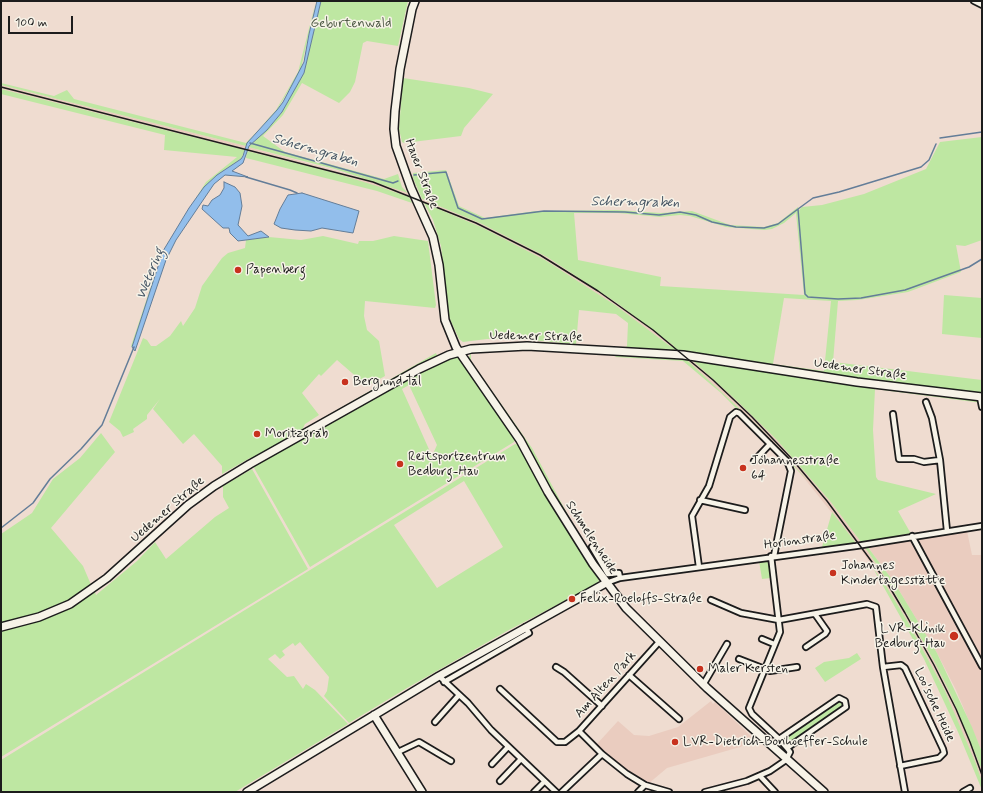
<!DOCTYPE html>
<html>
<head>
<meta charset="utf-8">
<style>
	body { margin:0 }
	#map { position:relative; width:983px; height:793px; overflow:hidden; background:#efdcd0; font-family:Mynerve,sans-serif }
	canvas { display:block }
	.frame { position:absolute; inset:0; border:2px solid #1c1c1c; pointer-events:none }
	.scale { position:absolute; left:8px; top:16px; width:65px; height:18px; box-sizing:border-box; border:2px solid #1c1c1c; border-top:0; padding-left:5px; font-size:12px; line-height:14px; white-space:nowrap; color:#1c1c1c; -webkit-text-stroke:3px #f7f3e8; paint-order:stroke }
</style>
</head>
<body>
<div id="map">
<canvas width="983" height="793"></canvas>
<div class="frame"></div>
<div class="scale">100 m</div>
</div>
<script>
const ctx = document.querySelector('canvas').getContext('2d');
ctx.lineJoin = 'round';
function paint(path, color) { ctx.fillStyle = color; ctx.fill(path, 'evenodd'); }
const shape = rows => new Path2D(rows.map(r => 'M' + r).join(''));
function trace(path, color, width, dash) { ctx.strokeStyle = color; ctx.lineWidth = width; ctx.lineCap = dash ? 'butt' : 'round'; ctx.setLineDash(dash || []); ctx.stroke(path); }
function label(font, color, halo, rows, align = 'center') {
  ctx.font = font + ' Mynerve,sans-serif'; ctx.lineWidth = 3; ctx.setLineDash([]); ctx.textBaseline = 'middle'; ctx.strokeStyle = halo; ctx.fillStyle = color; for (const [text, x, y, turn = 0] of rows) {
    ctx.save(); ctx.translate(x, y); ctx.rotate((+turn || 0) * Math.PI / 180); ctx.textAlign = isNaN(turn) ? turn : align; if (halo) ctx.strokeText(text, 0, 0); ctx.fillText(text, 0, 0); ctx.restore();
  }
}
const built = shape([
	[1,85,246,146,245,150,1,89],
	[248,147,378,182,408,193,409,197,331,172,247,151],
	[422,199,482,224,547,257,617,303,675,346,670,346,615,305,545,260,481,227,424,203],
	[687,361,693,361,716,380,776,439,830,501,861,542,856,543,784,453,759,427],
	[967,531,972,555,982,555,982,752,956,690,937,653,894,582,867,546],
	[864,546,889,583,933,659,950,693,979,761,982,770,982,782,945,691,908,622,885,584,859,547],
	[711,701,713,704,715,702,755,740,740,747,667,768,648,784,627,771,596,745,618,721,634,735,649,736,678,727]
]);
const green = shape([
	[316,1,301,69,277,110,253,135,246,146,1,85,1,83,54,96,67,90,74,99,246,143,276,110,298,72],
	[321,1,408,1,398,46,367,41,363,43,355,82,350,92,339,103,302,83,283,115,263,136,285,152,384,179,398,174,402,187,408,193,335,169,248,147,267,130,282,112,304,73],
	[403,78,469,88,493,94,464,128,461,136,404,143,402,142,399,129],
	[1,89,245,150,241,159,217,175,204,187,194,201,206,182,237,157,164,150,165,135,1,94],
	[982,137,982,240,965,246,956,245,961,272,908,292,858,300,838,301,833,362,982,380,982,395,622,350,627,346,628,323,616,314,579,310,576,344,518,339,487,339,463,342,459,339,449,317,441,246,433,220,424,203,481,227,545,260,615,305,670,346,674,346,617,303,547,257,482,224,422,199,413,178,413,173,446,170,459,206,485,218,536,211,617,210,661,213,692,211,730,225,764,227,778,223,798,207,799,210,802,207,822,205,864,194,926,169,940,142],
	[574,213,618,213,660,217,680,215,690,216,726,227,764,230,772,229,784,223,796,213,804,295,660,286,661,277,578,260],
	[784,298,831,301,824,371,773,364],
	[247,151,331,172,377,186,409,197,412,203,377,191,246,158],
	[323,236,358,244,359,241,373,241,394,236,428,241,436,305,435,308,365,301,364,316,367,330,379,341,385,376,367,386,337,360,321,376,319,374,302,393,319,415,305,424,302,430,436,353,437,356,252,460,250,458,222,474,222,466,194,434,183,444,153,409,160,399,147,415,147,419,133,429,134,432,123,437,120,431,109,422,143,338,147,340,151,346,156,346,170,336,181,321,183,326,195,308,202,286,222,258,228,253,245,248,246,240,269,237,301,240],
	[157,268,153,282,132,347,131,346],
	[944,295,982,298,982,338,942,334],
	[471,353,471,361,532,448,577,532,605,577,468,359],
	[618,354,684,357,982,401,982,403,875,389,873,430,876,477,878,480,936,494,898,511,910,532,914,533,861,542,830,501,776,439,736,400,693,361,688,361,759,427,809,482,721,393,683,361,615,357],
	[454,356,460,359,477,385,488,396,515,437,514,442,310,567,253,466,439,361],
	[409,385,437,445,432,456,402,389],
	[101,433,115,452,51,528,83,566,92,587,51,610,1,625,1,534,32,513,53,479,80,458],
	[515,444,520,445,544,489,597,576,599,581,594,587,593,586,507,631,407,688,349,723,324,696,327,691,329,677,300,642,295,646,293,643,282,651,285,655,280,659,275,654,268,659,287,677,294,676,303,689,306,684,315,690,348,724,235,792,1,792,1,760],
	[464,481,503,547,437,588,394,525],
	[252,469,308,569,1,757,1,631,54,615,95,592,96,595,137,561,155,542,166,559,215,517,229,508,223,497,223,486],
	[832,512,856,543,822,547],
	[864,546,867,546,894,582,937,653,972,727,982,752,982,770,950,693,933,659,889,583],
	[759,561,768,561,771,578,762,579],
	[873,568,885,584,908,622,945,691,976,764,982,782,982,790,958,732,924,659],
	[857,653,861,659,825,682,815,668,824,662,849,658],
	[838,701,842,702,844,707,789,744,784,744,782,739]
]);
const water = shape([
	[317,1,321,1,304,73,282,112,267,130,249,146,243,163,232,171,248,177,225,175,214,184,176,240,166,260,135,351,132,347,163,251,189,208,204,187,217,175,241,159,243,156,247,143,277,110,283,102,304,62,309,34,317,1],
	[224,182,235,187,240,193,242,206,238,225,248,236,261,231,269,237,238,241,230,233,229,228,223,228,202,209,203,205,208,206,212,200,220,195,224,188,224,182],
	[302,193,359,211,353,233,322,228,311,231,295,230,281,228,274,224,280,209,288,195,302,193]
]);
const stream = shape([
	[940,138,982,132],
	[250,143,393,183,398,181],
	[414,175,446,172,458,208,482,219,544,211,625,212,659,215,680,212,696,215,712,222,736,227,764,228,778,224,798,209,805,294,808,297,838,299,861,298,905,290,969,267,982,259],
	[246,177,290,190,297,193],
	[798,209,813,198,839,192,921,167,929,160,936,144],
	[1,528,33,503,50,479,81,449,102,425,134,347]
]);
const street = shape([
	[974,1,982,5],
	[980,397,982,407],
	[926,402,932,418,940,460,947,531],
	[893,414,899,459,914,459,924,462,940,460],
	[754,461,770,444],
	[700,500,745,510],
	[912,536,982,666],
	[592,547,608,574,619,573,620,578],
	[699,567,692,516,709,486,730,417,736,412,739,413,787,461,791,471,774,556],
	[606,583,620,578,856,546,982,526],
	[711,600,741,613,779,620,867,604,876,607,883,667,905,792],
	[762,639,774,644],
	[659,642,579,731,602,754,627,774,645,785,669,792],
	[806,647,825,634,827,631,815,614],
	[739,659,770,671,797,667],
	[556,667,564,672,602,706],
	[883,667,901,665,905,668,943,749,944,753,939,758,900,766],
	[629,675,679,719],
	[439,676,468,703,491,730,556,792],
	[444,682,529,633,525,627],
	[703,685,727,644],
	[500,689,557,742,565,742,579,731],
	[435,722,459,695],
	[779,739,787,748],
	[398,752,419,742,451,761],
	[492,764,508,747],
	[760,776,775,792],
	[500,781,521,759],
	[534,792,544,782],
	[562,792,602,754],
	[638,792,645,785],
	[705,792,747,781,770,771,786,760,790,752,787,748,846,707,845,701,839,698,779,739,752,714,749,708,780,632,771,556],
	[963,792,970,788]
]);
const secondary = shape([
	[415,1,412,9,400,69,395,111,394,129,396,146,411,188,433,237,439,265,445,320,456,347,520,440,548,492,593,564,626,608,707,688,824,792],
	[1,627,39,617,70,604,107,578,188,505,214,486,250,464,419,369,449,355,471,349,527,346,683,355,857,382,982,397],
	[374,715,422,792],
	[247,792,439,676,606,583]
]);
const rail = shape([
	[1,87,373,182,476,223,540,255,598,291,653,330,713,380,752,417,791,458,827,501,886,581,905,613,934,665,956,709,970,742,982,775]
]);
const markers = [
	[238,270,4,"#c8321e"],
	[345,382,4,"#c8321e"],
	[257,434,4,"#c8321e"],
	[400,464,4,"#c8321e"],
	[743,468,4,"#c8321e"],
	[833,573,4,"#c8321e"],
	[572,599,4,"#c8321e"],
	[954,636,5,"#c8321e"],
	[700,669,4,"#c8321e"],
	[675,742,4,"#c8321e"]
];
const parkNames = [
	["Geburtenwald",351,24]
];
const streetNames = [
	["Hauer Straße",421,174,69],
	["Uedemer Straße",536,337,1],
	["Uedemer Straße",860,370,8],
	["Uedemer Straße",168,510,-41],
	["Schmelenheide",591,538,57],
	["Horionstraße",800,541,-8],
	["Am Alten Park",606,685,-48],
	["Loo'sche Heide",934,705,65]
];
const poiNames = [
	["Papenberg",246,270],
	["Berg und Tal",353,382],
	["Moritzgrab",265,434],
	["Reitsportzentrum",408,457],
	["Bedburg-Hau",408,472],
	["Johannesstraße",751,461],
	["64",751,476],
	["Johannes",841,566],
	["Kindertagesstätte",841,581],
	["Felix-Roeloffs-Straße",580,599],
	["LVR-Klinik",945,629,"right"],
	["Bedburg-Hau",945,644,"right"],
	["Maler Kersten",708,669],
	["LVR-Dietrich-Bonhoeffer-Schule",683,742]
];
const waterNames = [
	["Schermgraben",315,151,16],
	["Schermgraben",635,203,1],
	["Wetering",151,274,-68]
];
paint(built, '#eaccbf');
paint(green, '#bee7a2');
paint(water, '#92beeb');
trace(water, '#637d98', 1);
trace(stream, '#637d98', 1.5);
trace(street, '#1c1c1c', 8);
trace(secondary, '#1c1c1c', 10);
trace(street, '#f7f3e8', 4.5);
trace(secondary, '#f7f3e8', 7);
trace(rail, '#1c1c1c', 1.5);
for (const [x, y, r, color] of markers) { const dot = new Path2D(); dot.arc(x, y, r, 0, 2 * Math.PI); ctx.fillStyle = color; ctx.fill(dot); trace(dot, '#f7f3e8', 1.5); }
label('13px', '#4d5944', '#f7f3e8', parkNames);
label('13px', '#1c1c1c', '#f7f3e8', streetNames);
label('13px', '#1c1c1c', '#f7f3e8', poiNames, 'left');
label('italic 14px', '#455564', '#f7f3e8', waterNames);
</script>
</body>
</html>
